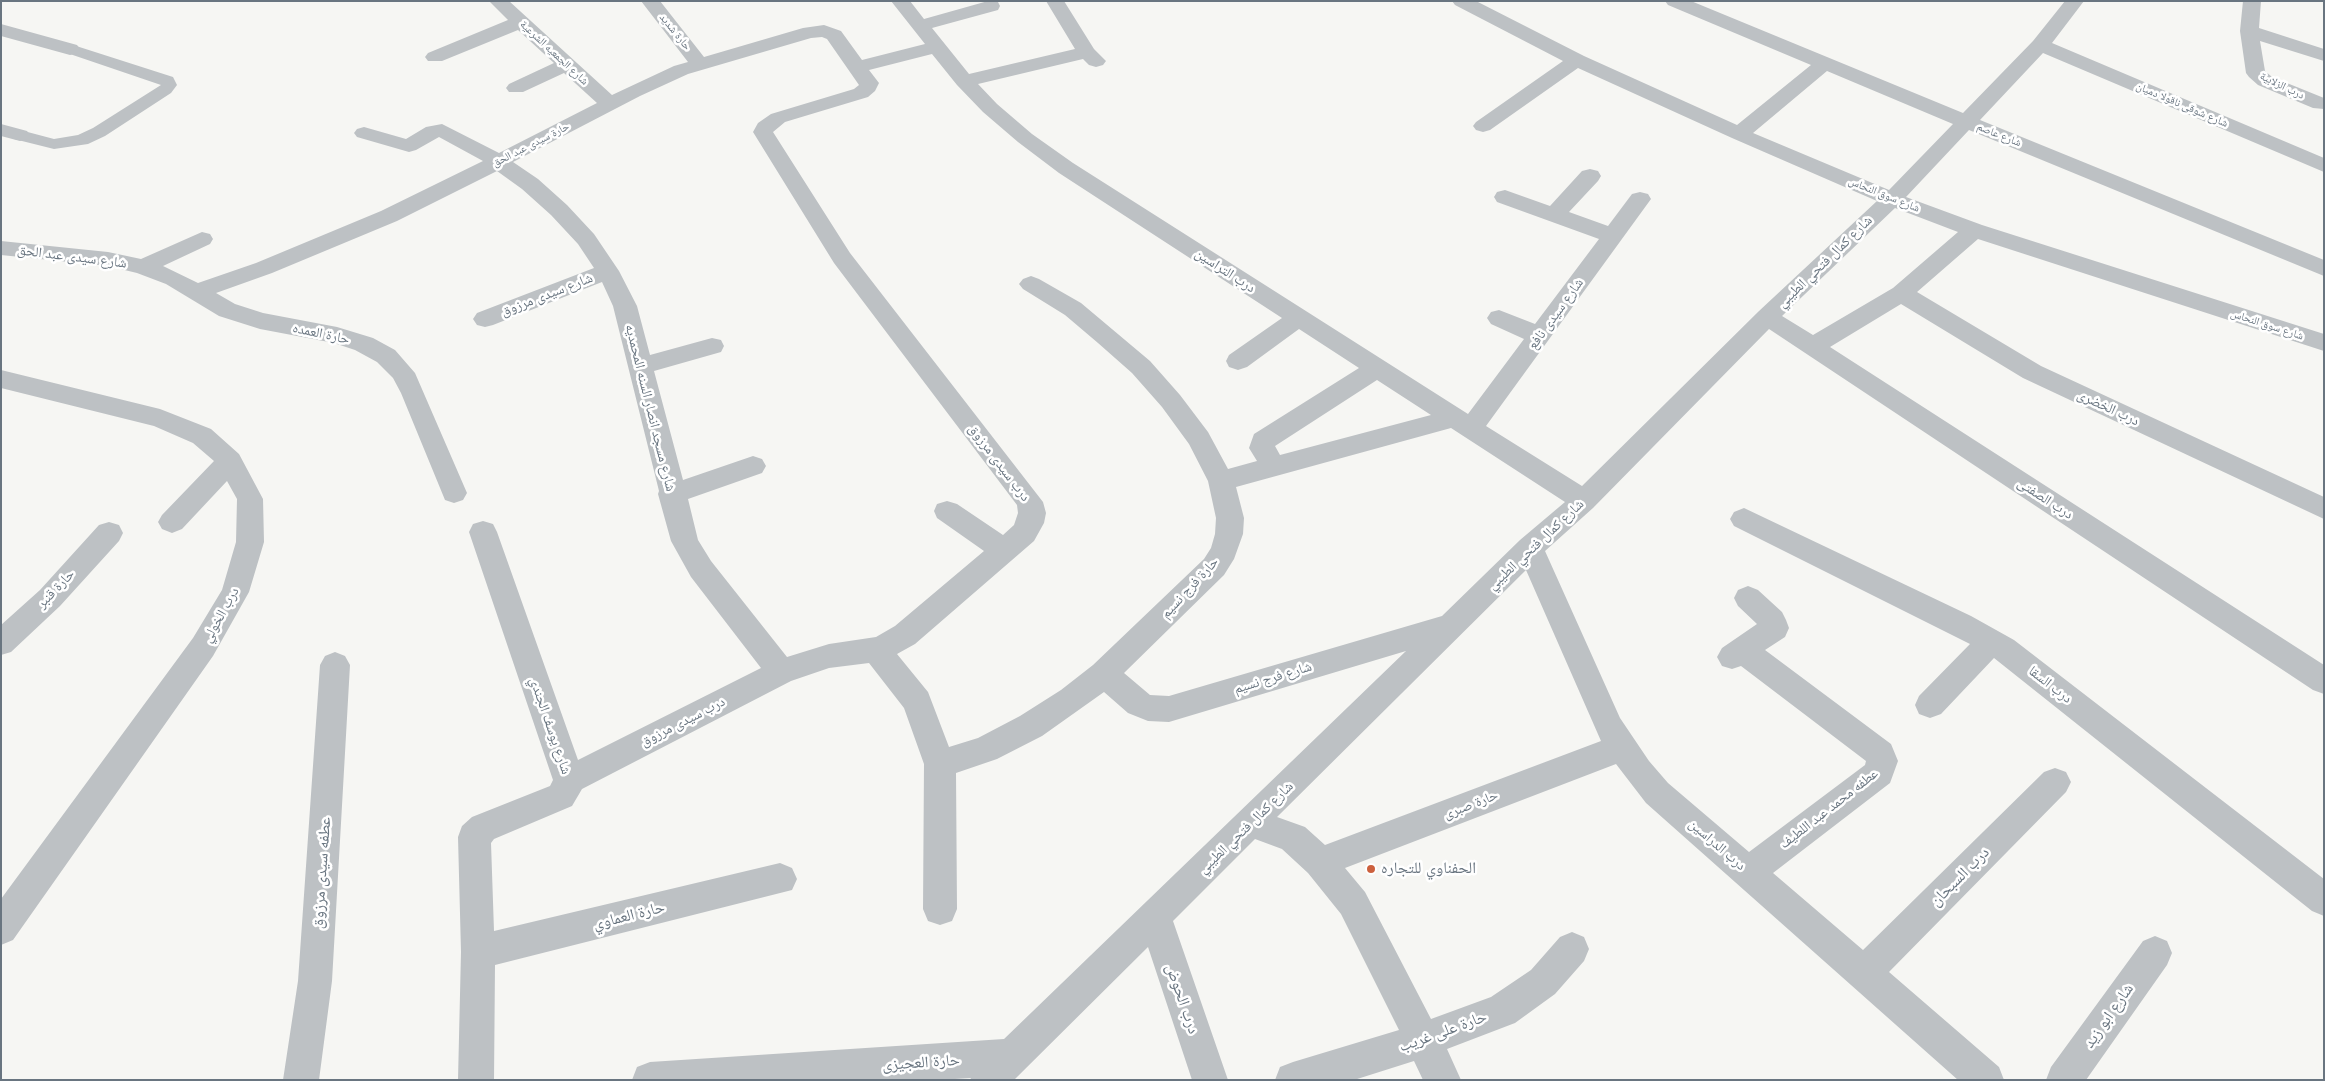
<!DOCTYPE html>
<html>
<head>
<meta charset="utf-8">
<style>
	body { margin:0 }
	#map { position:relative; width:2325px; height:1081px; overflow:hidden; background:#f6f6f3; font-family:Helvetica,sans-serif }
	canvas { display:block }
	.frame { position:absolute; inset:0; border:2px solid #697580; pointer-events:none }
</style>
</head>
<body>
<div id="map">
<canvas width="2325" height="1081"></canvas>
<div class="frame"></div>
</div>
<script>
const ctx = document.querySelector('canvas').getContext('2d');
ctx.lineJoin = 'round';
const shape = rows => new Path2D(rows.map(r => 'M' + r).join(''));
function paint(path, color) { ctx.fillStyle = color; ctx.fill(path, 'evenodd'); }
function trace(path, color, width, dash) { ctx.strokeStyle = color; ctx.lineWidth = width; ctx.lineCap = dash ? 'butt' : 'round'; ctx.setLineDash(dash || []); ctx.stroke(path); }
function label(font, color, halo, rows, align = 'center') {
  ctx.font = font + ' Helvetica,"Noto Naskh Arabic",sans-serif'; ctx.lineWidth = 5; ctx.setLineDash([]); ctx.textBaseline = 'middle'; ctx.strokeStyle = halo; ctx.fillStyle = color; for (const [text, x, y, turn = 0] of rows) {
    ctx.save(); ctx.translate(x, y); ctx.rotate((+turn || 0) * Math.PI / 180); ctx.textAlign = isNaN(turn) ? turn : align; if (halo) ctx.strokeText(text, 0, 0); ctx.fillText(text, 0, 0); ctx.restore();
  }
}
const service = shape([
	[70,44,173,77,177,85,171,93,105,136,88,144,54,149,14,139,12,135,14,131,20,130,54,139,78,135,93,128,161,85,64,52,62,49,64,46,70,44]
]);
const minor = shape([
	[489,1,509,1,612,95,674,66,688,62,641,1,660,1,704,57,803,28,824,25,841,31,862,60,925,44,891,1,910,1,924,19,988,1,998,2,1000,6,998,10,932,28,969,74,1075,49,1046,1,1064,1,1094,49,1106,61,1103,65,1096,67,1089,65,1083,59,978,84,997,104,1032,134,1073,163,1468,414,1524,339,1491,324,1487,318,1491,312,1499,310,1535,324,1599,239,1497,202,1494,197,1497,192,1505,190,1550,206,1582,171,1590,169,1598,171,1601,176,1598,181,1569,212,1608,226,1632,194,1640,192,1648,194,1651,199,1486,426,1582,486,1759,311,1877,201,1732,138,1578,68,1490,130,1483,132,1476,130,1473,126,1476,122,1563,61,1455,5,1452,1,1476,1,1584,56,1737,125,1811,65,1668,5,1665,1,1691,1,1963,113,2033,41,2065,1,2084,1,2052,43,2324,158,2324,172,2043,53,1980,120,2324,260,2324,276,1969,130,1906,197,1982,225,2324,334,2324,351,1978,239,1917,292,2041,366,2324,497,2324,519,2023,378,1901,304,1830,347,2324,665,2324,694,2313,690,1769,329,1593,508,1545,551,1620,718,1649,761,1668,783,1749,852,1865,765,1866,761,1741,666,1732,669,1722,666,1717,657,1722,648,1757,624,1738,606,1734,598,1738,590,1748,586,1758,590,1782,612,1786,620,1789,628,1785,637,1765,650,1891,744,1898,761,1890,783,1773,873,1863,950,2044,772,2055,768,2066,772,2071,782,2066,792,1889,972,1999,1067,2004,1080,1958,1080,1646,803,1616,764,1345,868,1365,892,1431,1019,1491,997,1531,970,1560,937,1572,932,1584,937,1589,949,1584,961,1555,994,1515,1023,1447,1049,1461,1080,1423,1080,1414,1061,1354,1080,1275,1080,1280,1067,1293,1062,1399,1030,1341,914,1308,873,1282,849,1255,839,1173,921,1228,1080,1192,1080,1148,947,1014,1080,970,1080,971,1078,939,1080,632,1080,637,1067,650,1062,1004,1039,1406,651,1169,722,1148,721,1128,713,1104,692,1042,736,997,759,956,773,957,909,952,921,940,925,928,921,923,909,924,764,904,708,869,663,829,668,791,681,582,789,572,806,494,839,491,843,494,931,780,863,792,868,797,879,792,890,495,965,494,1080,458,1080,461,952,458,837,462,826,472,817,550,786,553,780,469,532,473,524,483,521,493,524,497,532,578,760,761,668,691,577,671,541,658,494,659,491,613,306,602,282,493,325,485,327,477,325,473,319,477,313,594,268,578,244,551,215,522,189,497,171,397,221,272,273,216,293,235,304,263,313,337,327,373,338,395,350,415,373,467,493,463,500,454,503,445,500,401,393,393,378,377,362,355,350,334,343,260,329,219,316,166,284,137,273,108,266,1,255,1,241,108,252,141,259,202,232,210,234,213,239,210,244,163,266,198,283,256,263,381,211,483,161,439,137,416,150,409,152,357,137,354,133,357,129,364,127,406,139,426,127,442,124,499,153,597,103,564,73,523,92,509,92,506,88,509,84,554,63,518,30,442,61,428,61,425,57,428,53,508,20,489,1],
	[822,37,827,39,859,85,854,89,771,114,758,123,753,132,834,263,1017,505,1018,513,1014,525,1003,535,957,504,947,501,937,504,934,511,937,518,984,551,895,626,876,637,829,644,787,657,711,561,698,540,688,499,762,473,766,466,762,459,753,456,683,480,654,371,721,352,724,346,721,340,712,338,650,355,637,306,619,271,594,234,567,205,538,179,513,162,640,96,688,74,811,38,822,37],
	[932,54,957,85,983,112,1018,142,1059,173,1282,318,1229,355,1226,361,1229,367,1238,370,1247,367,1299,329,1359,368,1254,434,1249,448,1257,461,1228,469,1208,432,1180,395,1150,361,1081,303,1039,279,1031,276,1023,279,1019,284,1023,289,1065,315,1098,343,1132,373,1162,407,1189,444,1208,481,1216,518,1215,534,1211,548,1204,559,1093,665,1061,690,1020,716,978,738,949,747,928,692,897,654,915,644,1034,541,1044,523,1046,513,1043,502,850,253,773,132,785,122,868,97,875,91,879,83,869,70,932,54],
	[1827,71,1953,124,1889,190,1753,133,1827,71],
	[1895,208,1958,232,1893,288,1813,335,1782,316,1895,208],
	[1377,380,1431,415,1280,455,1275,446,1377,380],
	[1451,428,1565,502,1520,540,1442,616,1169,696,1150,695,1124,673,1224,575,1234,559,1243,534,1244,518,1236,487,1451,428],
	[1526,570,1601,741,1325,845,1305,827,1277,817,1526,570],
	[2243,1,2261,1,2259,28,2324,49,2324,61,2260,41,2265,71,2272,77,2324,98,2324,109,2313,108,2258,85,2249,77,2246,73,2240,31,2243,1],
	[1,24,77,45,80,49,77,53,70,55,1,36,1,24],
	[1,124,27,131,30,135,27,139,20,141,1,136,1,124],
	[1,370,160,409,211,429,239,454,263,499,264,542,249,592,213,656,13,940,1,945,1,899,193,638,222,590,236,542,237,499,227,481,182,529,172,533,162,529,158,522,162,515,214,461,193,443,154,426,1,388,1,370],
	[1744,508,1971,616,2014,640,2324,879,2324,916,2312,911,1994,658,1941,714,1930,718,1919,714,1915,705,1919,696,1970,644,1734,526,1730,519,1734,512,1744,508],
	[109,522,119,525,123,533,119,541,60,606,11,652,1,655,1,625,40,590,99,525,109,522],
	[335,652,345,656,350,665,332,981,319,1080,283,1080,298,981,320,665,325,656,335,652],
	[2155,936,2167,941,2172,953,2167,965,2086,1080,2046,1080,2051,1067,2143,941,2155,936]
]);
const markers = [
	[1371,869,5,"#cc603d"]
];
const farStreetnames = [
	["حارة شديد",675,32,51],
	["شارع الجمعيه الشرعية",554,53,43],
	["درب الزلابية",2282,86,26],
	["شارع شوقى ناقولا دميان",2182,105,23],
	["شارع عاصم",1999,135,22],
	["حارة سيدى عبد الحق",531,145,-27],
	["شارع سوق النحاس",1884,195,22],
	["شارع سوق النحاس",2267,325,18]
];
const streetNames = [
	["شارع سيدى عبد الحق",72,257,7],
	["شارع كمال فتحي الطيبي",1825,262,-44],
	["درب التراسين",1225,271,33],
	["شارع سيدى مرزوق",547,295,-21],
	["شارع سيدى نافع",1556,314,-54],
	["حارة العمده",321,334,12],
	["شارع مسجد انصار السنه المحمديه",650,408,76],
	["درب الخضرى",2108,408,25],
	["درب سيدى مرزوق",999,463,53],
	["درب الصفتى",2045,499,33],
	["شارع كمال فتحي الطيبي",1536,545,-43],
	["حارة فرج نسيم",1190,588,-47],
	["حارة قنبر",56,589,-46],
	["درب الخولي",221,615,-61],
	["شارع فرج نسيم",1273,678,-17],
	["درب السقا",2050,685,38],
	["درب سيدى مرزوق",683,722,-27],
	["شارع يوسف الجندي",550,726,71],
	["حارة صبرى",1471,805,-21],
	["عطفه محمد عبد اللطيف",1829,809,-38],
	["شارع كمال فتحي الطيبي",1246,828,-44],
	["درب الدراسين",1717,845,41]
];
const nearPoinames = [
	["الحفناوي للتجاره",1381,869]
];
const nearStreetnames = [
	["عطفه سيدى مرزوق",322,873,-86],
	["درب السبحان",1960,877,-45],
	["حارة العماوي",629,916,-14],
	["درب الحوض",1182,999,71],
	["شارع ابو زيد",2109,1016,-55],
	["حارة على غريب",1443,1032,-20],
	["حارة العجيزى",921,1063,-4]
];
paint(service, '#bdc1c4');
paint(minor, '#bdc1c4');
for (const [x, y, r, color] of markers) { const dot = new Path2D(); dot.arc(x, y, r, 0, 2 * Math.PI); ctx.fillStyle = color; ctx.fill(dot); trace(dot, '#fff', 2); }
label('11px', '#697580', '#fff', farStreetnames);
label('14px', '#697580', '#fff', streetNames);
label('16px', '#697580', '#fff', nearPoinames, 'left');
label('16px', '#697580', '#fff', nearStreetnames);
</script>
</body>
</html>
